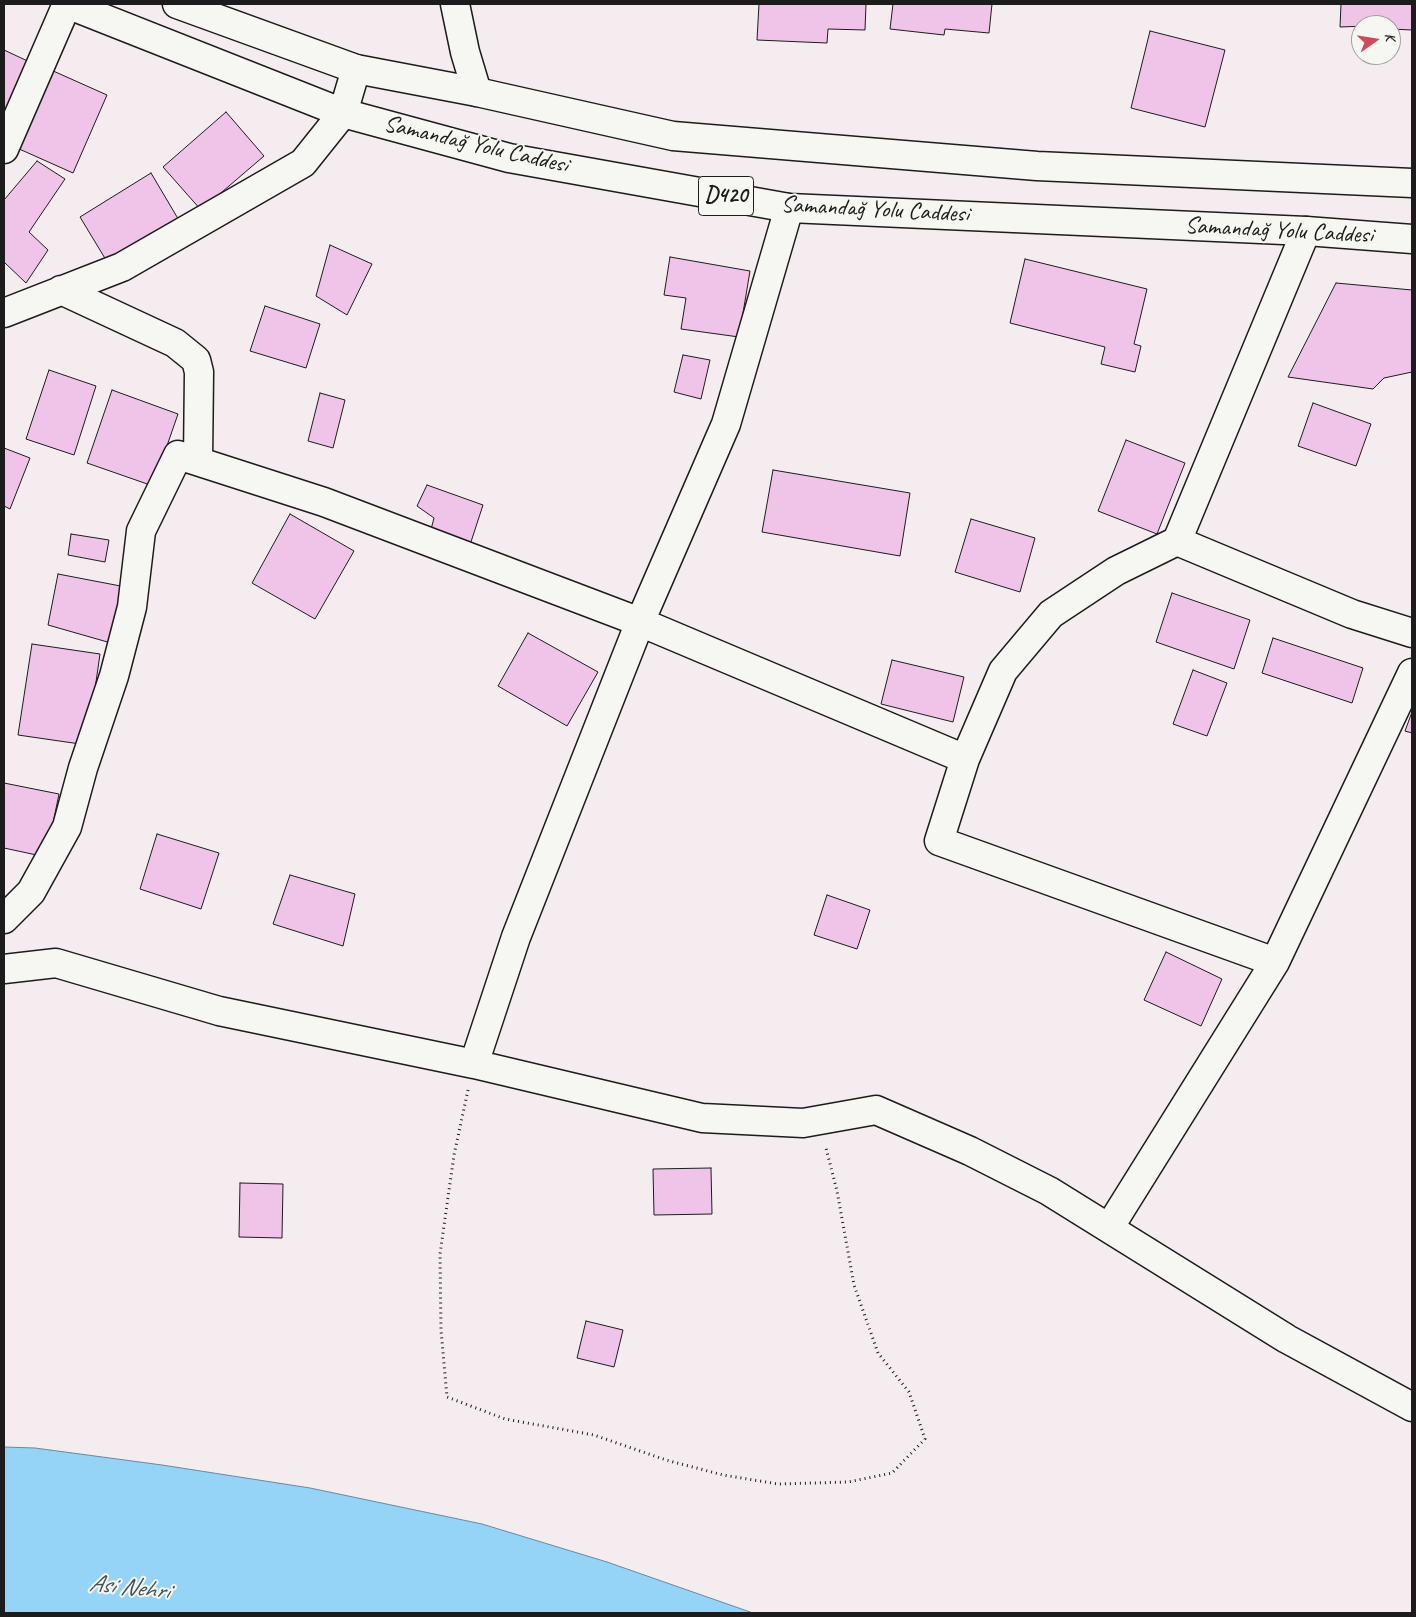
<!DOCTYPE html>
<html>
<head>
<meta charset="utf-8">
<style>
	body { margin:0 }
	#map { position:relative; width:1416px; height:1617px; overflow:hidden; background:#f5ecf0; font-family:Caveat,sans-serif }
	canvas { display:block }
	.frame { position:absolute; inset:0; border:5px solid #1c1c1c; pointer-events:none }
	.north { position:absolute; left:1351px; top:15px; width:50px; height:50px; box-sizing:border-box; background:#f6f6f2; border:1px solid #9f9f9c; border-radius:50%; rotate:77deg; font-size:14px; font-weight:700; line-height:20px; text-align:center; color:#1c1c1c }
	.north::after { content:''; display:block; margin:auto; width:18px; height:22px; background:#d1495b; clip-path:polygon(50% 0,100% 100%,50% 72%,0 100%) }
</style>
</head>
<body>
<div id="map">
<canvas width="1416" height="1617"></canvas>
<div class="frame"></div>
<div class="north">K</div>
</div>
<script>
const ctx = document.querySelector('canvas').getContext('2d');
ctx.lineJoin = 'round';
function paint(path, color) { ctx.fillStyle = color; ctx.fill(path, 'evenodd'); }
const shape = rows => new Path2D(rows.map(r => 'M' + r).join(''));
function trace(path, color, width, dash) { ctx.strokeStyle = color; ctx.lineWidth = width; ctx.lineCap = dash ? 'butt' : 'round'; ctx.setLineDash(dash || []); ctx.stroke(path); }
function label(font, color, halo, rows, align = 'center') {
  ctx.font = font + ' Caveat,sans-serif'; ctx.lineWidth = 4; ctx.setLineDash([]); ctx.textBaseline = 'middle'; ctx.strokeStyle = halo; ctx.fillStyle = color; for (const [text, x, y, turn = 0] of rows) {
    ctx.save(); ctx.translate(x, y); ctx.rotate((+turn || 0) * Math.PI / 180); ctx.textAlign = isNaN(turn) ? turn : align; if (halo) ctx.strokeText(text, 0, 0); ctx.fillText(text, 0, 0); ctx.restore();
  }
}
const water = shape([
	[4,1447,35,1448,162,1465,310,1488,482,1524,607,1562,753,1613,4,1613,4,1447]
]);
const building = shape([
	[759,4,866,4,865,30,828,29,827,43,757,40,759,4],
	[893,4,992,4,989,33,945,29,944,35,890,29,893,4],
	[1341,4,1412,4,1412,30,1391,29,1391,25,1340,27,1341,4],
	[1150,31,1225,50,1205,127,1131,108,1150,31],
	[4,50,34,64,4,123,4,50],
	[51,70,107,95,73,173,17,148,51,70],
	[226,112,264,156,201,210,163,167,226,112],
	[37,161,65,179,29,232,48,250,26,283,4,262,4,200,37,161],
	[151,173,180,222,109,265,80,217,151,173],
	[330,245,372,264,347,315,316,296,330,245],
	[670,257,750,271,739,337,681,329,686,298,664,295,670,257],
	[1025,259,1147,289,1134,344,1141,346,1135,372,1101,364,1105,347,1010,323,1025,259],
	[1336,283,1412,290,1412,372,1384,378,1373,389,1288,377,1336,283],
	[265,306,320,324,306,368,250,351,265,306],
	[683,355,710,360,701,399,674,392,683,355],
	[49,370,96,386,74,455,26,439,49,370],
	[112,390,178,414,153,486,87,463,112,390],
	[320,393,345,400,333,448,308,441,320,393],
	[1313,403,1371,424,1356,466,1298,446,1313,403],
	[1126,440,1185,463,1157,534,1098,511,1126,440],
	[4,448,30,458,10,509,4,506,4,448],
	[773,470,910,493,900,556,762,532,773,470],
	[427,485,483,505,468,551,429,537,434,518,417,506,427,485],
	[290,514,354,551,315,619,252,583,290,514],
	[971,519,1035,538,1020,592,955,572,971,519],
	[71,534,109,540,105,562,68,555,71,534],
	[58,574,131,588,118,645,48,625,58,574],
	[1172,593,1250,620,1234,669,1156,642,1172,593],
	[528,633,598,672,567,726,498,686,528,633],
	[1273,638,1363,668,1352,703,1262,673,1273,638],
	[32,644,100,654,87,745,18,735,32,644],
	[892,660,964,677,953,722,881,704,892,660],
	[1193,670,1227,683,1207,736,1173,724,1193,670],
	[1412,712,1412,733,1405,731,1412,712],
	[4,783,59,794,46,857,4,848,4,783],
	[157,834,219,853,201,909,140,889,157,834],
	[290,875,355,894,343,946,273,924,290,875],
	[827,895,870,910,857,949,814,935,827,895],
	[1166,952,1222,979,1201,1026,1144,1000,1166,952],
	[711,1168,712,1214,654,1215,653,1169,711,1168],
	[240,1183,283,1184,282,1238,239,1237,240,1183],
	[586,1321,623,1330,614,1367,577,1358,586,1321]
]);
const path = shape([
	[468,1090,454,1155,440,1254,441,1330,447,1397,505,1419,594,1435,666,1460,723,1475,778,1484,848,1482,892,1473,925,1439,909,1392,878,1353,854,1285,837,1191,826,1148]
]);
const minor = shape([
	[455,4,465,52,477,92],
	[4,149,67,4],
	[61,290,175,343,196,360,199,372,198,461],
	[4,313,122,267,303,163,343,113,356,69],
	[1177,541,1306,231],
	[965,759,939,841,1275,962],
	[4,919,31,892,67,827,83,768,114,676,132,607,141,531,178,455,324,502,640,622,965,759,1003,671,1051,614,1116,571,1177,541,1352,614,1412,633],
	[4,969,56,963,219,1011,474,1064,702,1118,803,1123,876,1110,970,1151,1049,1191,1287,1339,1412,1407],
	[474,1064,516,937,640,622,726,424,789,208],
	[1109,1228,1275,962,1412,673]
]);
const highway = shape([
	[67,4,343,113,509,158,789,208,1306,231,1412,239],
	[177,4,356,69,477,92,673,136,1037,166,1412,183]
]);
const shields = [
	[726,196,55]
];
const shieldNames = [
	["D420",726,196]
];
const streetNames = [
	["Samandağ Yolu Caddesi",476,145,13],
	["Samandağ Yolu Caddesi",875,210,3],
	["Samandağ Yolu Caddesi",1279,231,3]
];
const waterNames = [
	["Asi Nehri",129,1588,6]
];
paint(water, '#95d4f6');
trace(water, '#658a9f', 1);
paint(building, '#f0c3e8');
trace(building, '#1c1c1c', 1);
trace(minor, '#1c1c1c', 31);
trace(highway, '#1c1c1c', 31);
trace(path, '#1c1c1c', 3, [1, 4]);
trace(minor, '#f6f6f2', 28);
trace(highway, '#f6f6f2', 28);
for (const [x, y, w] of shields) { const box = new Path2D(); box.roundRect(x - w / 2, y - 19.5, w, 39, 4); ctx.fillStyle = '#f6f6f2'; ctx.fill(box); trace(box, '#1c1c1c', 1); }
label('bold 22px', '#1c1c1c', null, shieldNames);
label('24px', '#1c1c1c', '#f6f6f2', streetNames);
label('italic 25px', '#40535d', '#f6f6f2', waterNames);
</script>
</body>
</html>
